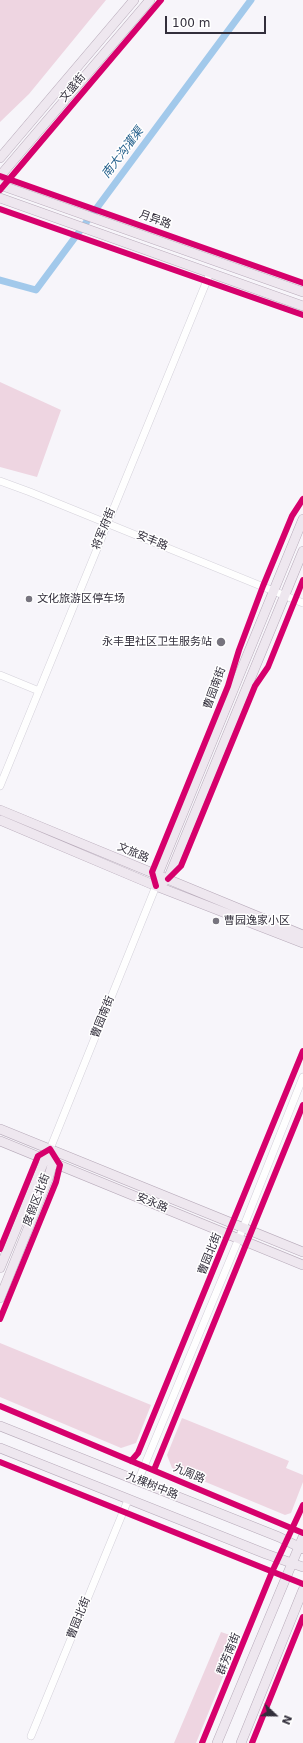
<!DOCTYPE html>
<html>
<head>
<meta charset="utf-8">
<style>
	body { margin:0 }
	#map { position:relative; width:303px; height:1743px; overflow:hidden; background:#f7f5fa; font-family:"DejaVu Sans",sans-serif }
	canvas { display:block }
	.north { position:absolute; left:255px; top:1695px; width:40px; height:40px; -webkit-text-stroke:3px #fff; paint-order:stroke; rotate:112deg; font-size:11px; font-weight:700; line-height:16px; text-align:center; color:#322e3b }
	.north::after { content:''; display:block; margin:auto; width:14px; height:18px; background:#322e3b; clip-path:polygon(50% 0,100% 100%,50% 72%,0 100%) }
	.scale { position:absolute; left:165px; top:16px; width:101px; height:18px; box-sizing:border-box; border:2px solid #322e3b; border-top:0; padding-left:5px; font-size:12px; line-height:14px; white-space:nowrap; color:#322e3b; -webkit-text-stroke:3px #fff; paint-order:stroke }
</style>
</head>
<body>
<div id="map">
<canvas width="303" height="1743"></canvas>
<div class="north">N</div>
<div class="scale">100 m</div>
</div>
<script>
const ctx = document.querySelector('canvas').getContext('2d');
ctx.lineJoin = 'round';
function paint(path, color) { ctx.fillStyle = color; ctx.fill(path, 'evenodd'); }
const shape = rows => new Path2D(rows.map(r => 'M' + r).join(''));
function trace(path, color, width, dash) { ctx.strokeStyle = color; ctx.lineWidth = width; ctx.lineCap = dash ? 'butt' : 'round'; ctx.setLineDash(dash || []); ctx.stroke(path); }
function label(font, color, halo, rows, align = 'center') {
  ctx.font = font + ' "DejaVu Sans","Noto Sans SC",sans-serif'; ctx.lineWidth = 3; ctx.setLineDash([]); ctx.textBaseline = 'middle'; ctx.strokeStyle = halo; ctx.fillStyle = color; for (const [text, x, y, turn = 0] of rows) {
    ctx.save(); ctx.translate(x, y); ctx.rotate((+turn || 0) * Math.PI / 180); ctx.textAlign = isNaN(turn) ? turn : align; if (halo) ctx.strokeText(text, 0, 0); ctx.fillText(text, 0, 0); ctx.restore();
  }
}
const green = shape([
	[0,0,106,0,29,94,0,122],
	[0,382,61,410,37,477,0,467],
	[0,1343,151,1405,136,1443,121,1448,0,1397],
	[182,1418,289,1461,286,1468,303,1475,303,1482,291,1513,285,1515,172,1468,167,1455],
	[221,1632,239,1638,196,1743,174,1743]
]);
const canal = shape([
	[0,280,36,290,251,0]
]);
const minor = shape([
	[0,481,30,492,303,603],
	[0,675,39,691],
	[0,786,210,273],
	[50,1149,156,886],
	[138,1481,239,1238,303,1077],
	[31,1736,128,1500]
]);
const major = shape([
	[0,158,134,0],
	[0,176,150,0],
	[0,185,303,292],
	[0,198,303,306],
	[0,810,303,935],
	[0,820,156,886,303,943],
	[156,886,158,874,303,519],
	[156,886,168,879,303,551],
	[0,1129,303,1252],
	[0,1141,303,1265],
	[0,1268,47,1154],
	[0,1298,48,1179,53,1162,52,1157],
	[0,1426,279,1537,303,1549],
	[0,1448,266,1554,303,1567],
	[217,1743,303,1537],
	[241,1743,303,1590]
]);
const cycleway = shape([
	[0,176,303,283],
	[0,190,161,0],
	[0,209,303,315],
	[168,879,181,866,255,686,268,667,303,580],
	[156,886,152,872,228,686,239,650,263,586,292,516,303,499],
	[0,1249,38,1156,50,1149,60,1165,56,1182,0,1319],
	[0,1406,303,1533],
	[131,1461,138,1453,303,1051],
	[0,1462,303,1584],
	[154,1470,303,1105],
	[202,1743,272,1572,303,1505],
	[252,1743,303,1617]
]);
const markers = [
	[29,599,4,"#77747e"],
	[221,642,5,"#77747e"],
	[216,921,4,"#77747e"]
];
const streetNames = [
	["文盛街",73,88,-50],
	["月异路",155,220,20],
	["将军府街",104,529,-68],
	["安丰路",152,541,22],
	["曹园南街",215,688,-70],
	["文旅路",133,853,23],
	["曹园南街",103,1017,-68],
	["度假区北街",37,1200,-69],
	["安永路",152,1203,22],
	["曹园北街",210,1254,-68],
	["九周路",189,1474,23],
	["九棵树中路",152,1486,22],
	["曹园北街",79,1618,-68],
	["群芳南街",229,1654,-68]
];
const poiNames = [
	["文化旅游区停车场",37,599],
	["永丰里社区卫生服务站",212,642,"right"],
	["曹园逸家小区",224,921]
];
const waterNames = [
	["南大沟灌渠",123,153,-53]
];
paint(green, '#eed5e1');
trace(canal, '#a2c9eb', 7);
trace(minor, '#d4d1da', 8);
trace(major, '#b8abba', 10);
trace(minor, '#fefefe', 7);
trace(major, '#eee7ef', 9);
trace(cycleway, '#d6006c', 6);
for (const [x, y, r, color] of markers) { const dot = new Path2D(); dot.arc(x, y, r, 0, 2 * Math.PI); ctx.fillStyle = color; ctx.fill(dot); trace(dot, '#fff', 1.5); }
label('11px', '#322e3b', '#fff', streetNames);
label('11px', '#322e3b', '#fff', poiNames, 'left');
label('italic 12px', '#1f5c89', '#fff', waterNames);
</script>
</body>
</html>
